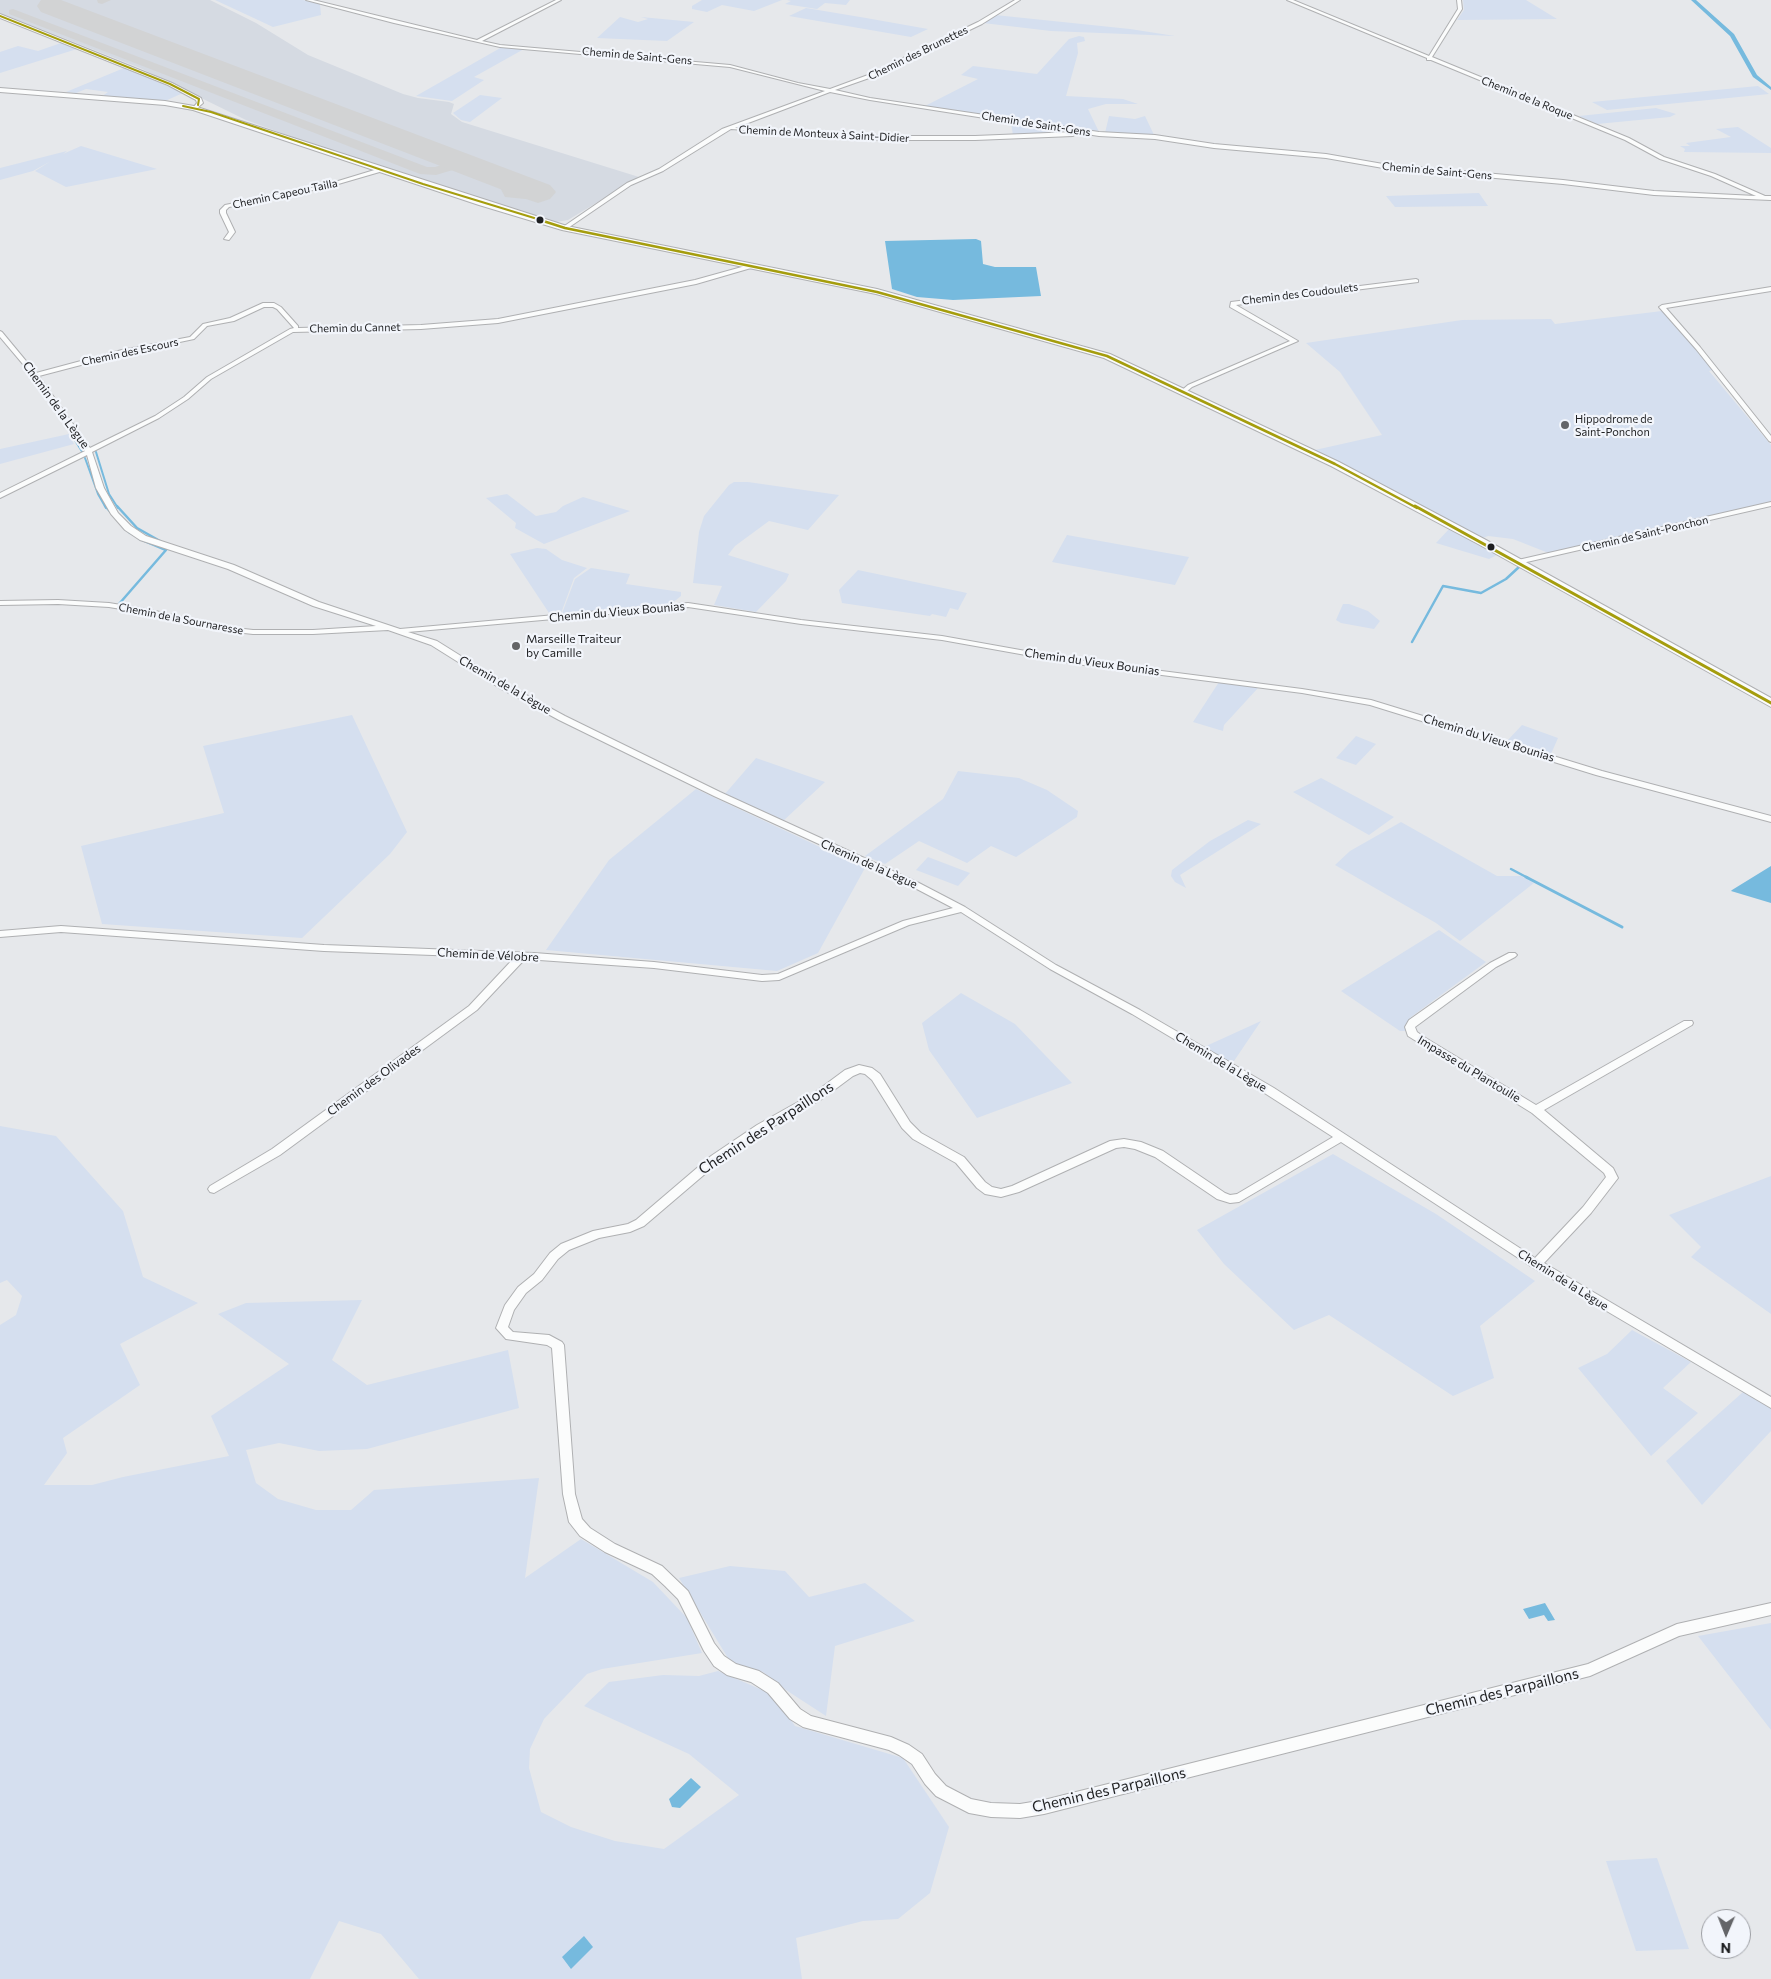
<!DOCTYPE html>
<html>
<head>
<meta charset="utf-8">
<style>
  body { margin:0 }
  #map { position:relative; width:1771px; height:1979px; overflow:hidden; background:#e6e8eb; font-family:Commissioner,sans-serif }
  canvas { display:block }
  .north { position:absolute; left:1701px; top:1909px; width:50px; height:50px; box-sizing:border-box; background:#f2f5fb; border:1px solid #9d9fa4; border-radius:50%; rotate:181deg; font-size:14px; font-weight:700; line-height:20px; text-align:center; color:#1e1f21 }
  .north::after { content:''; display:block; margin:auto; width:18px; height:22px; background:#646568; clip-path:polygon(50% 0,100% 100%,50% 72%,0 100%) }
</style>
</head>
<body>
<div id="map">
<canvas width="1771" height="1979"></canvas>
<div class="north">N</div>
</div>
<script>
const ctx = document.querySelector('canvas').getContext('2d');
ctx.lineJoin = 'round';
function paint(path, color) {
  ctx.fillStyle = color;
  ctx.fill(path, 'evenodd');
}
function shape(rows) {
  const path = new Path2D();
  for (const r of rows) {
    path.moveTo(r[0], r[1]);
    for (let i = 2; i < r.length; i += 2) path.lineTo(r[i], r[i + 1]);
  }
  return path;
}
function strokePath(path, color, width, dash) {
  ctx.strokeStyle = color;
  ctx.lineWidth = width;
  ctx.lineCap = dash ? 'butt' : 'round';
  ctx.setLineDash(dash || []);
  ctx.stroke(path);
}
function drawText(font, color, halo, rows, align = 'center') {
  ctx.font = font + ' Commissioner,sans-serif';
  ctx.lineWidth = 4.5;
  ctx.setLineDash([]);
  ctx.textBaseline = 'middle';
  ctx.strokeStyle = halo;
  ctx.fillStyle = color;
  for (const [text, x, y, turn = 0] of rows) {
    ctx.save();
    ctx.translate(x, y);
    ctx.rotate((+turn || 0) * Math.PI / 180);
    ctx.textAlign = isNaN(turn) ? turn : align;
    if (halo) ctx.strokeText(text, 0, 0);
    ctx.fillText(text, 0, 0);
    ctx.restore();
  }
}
paint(shape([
  [0,0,210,0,256,23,308,55,403,94,418,98,449,102,454,104,451,114,462,122,639,177,568,220,556,222,306,142,246,120,140,68,0,13]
]), '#d5dae2');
paint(shape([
  [215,0,303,0,320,4,321,15,273,27],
  [702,0,782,0,754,11,722,5,707,12,692,9,692,6],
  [787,0,850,0,846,5,825,3,817,9,785,4,791,1],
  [1463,0,1526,0,1557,19,1457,20,1464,10],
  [806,8,866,18,928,29,911,37,789,16],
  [995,15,1130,29,1175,36,1051,31,983,23],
  [620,17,638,22,648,19,641,17,694,22,667,41,597,38],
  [1079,36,1084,37,1085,41,1077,43,1078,53,1066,96,1123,99,1138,104,1106,104,1088,109,1099,132,925,106,978,79,961,75,973,66,1037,74,1069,39],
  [61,43,77,49,0,73,0,52,18,46,38,51],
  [502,47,524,49,474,77,484,80,452,101,416,96],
  [124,68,152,79,183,93,165,101,101,97,108,92,86,89,76,93,66,92],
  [1758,86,1769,94,1607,110,1592,102],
  [480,95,502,98,470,122,461,120,453,113],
  [1656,108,1676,114,1670,117,1597,124,1579,116],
  [1109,116,1135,119,1145,116,1155,137,1105,133],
  [1011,121,1080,132,1013,136],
  [1738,127,1771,148,1771,153,1684,152,1685,149,1680,146,1690,146,1686,143,1731,137,1716,129],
  [81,146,157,169,66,187,35,171,51,161,33,171,0,180,0,168,67,151,63,154],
  [1479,193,1488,206,1395,207,1386,196],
  [1662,311,1684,333,1713,370,1709,371,1771,445,1771,502,1551,554,1513,539,1488,536,1483,538,1315,450,1382,435,1340,372,1306,343,1462,320,1551,319,1555,324],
  [69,434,74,444,0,464,0,449],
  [734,482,748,482,839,495,808,530,769,521,735,546,728,555,789,574,786,581,756,612,714,605,722,586,693,583,699,532,704,516,729,485],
  [507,494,536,516,556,512,563,506,583,497,630,511,544,544,515,528,516,523,486,498],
  [1450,528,1497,555,1489,559,1436,543],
  [1067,535,1189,557,1175,585,1052,562],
  [537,548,546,549,562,560,587,568,574,578,560,616,551,616,510,554],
  [591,568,630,574,626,584,681,592,681,596,671,604,561,616,575,579],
  [858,570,967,593,958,610,950,608,946,617,932,614,930,616,842,603,839,590],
  [1343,604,1349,604,1368,611,1380,621,1374,629,1341,623,1336,620],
  [1219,682,1258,688,1224,725,1223,731,1193,722],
  [352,715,407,832,390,854,302,938,102,924,81,846,224,813,203,746],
  [1522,725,1558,738,1551,754,1507,741],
  [1356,736,1376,744,1356,765,1336,758],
  [756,758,825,782,782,822,724,795],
  [958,771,1019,778,1047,790,1078,811,1077,817,1016,857,991,846,967,863,919,841,885,864,865,856,943,799],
  [1321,778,1394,817,1369,835,1293,792],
  [696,789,865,868,818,953,777,971,546,950,609,860],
  [1248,820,1261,824,1180,875,1186,888,1175,882,1171,876,1172,870,1210,841],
  [1401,822,1497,876,1521,876,1534,883,1460,941,1436,923,1335,865,1350,851],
  [928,857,970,873,958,886,916,870],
  [1439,930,1486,962,1411,1017,1406,1024,1405,1031,1400,1031,1341,991],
  [961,993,1015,1024,1072,1083,977,1118,929,1050,922,1023],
  [1261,1021,1232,1064,1204,1047],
  [0,1126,56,1136,123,1211,143,1277,198,1303,120,1344,140,1385,63,1438,67,1453,44,1485,92,1485,123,1477,229,1456,211,1416,289,1364,218,1314,246,1303,362,1300,332,1360,367,1385,508,1350,519,1408,367,1449,319,1451,279,1443,246,1450,256,1483,278,1499,316,1510,351,1510,374,1490,539,1478,525,1578,581,1539,653,1582,687,1618,702,1653,602,1669,587,1674,544,1719,530,1749,529,1768,541,1812,571,1827,615,1841,664,1849,739,1795,689,1754,584,1706,609,1682,663,1675,699,1676,718,1671,774,1695,795,1726,903,1758,949,1827,930,1893,898,1919,863,1921,796,1938,802,1979,419,1979,381,1934,339,1921,310,1979,0,1979,0,1325,16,1315,22,1296,7,1280,0,1283],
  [1333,1154,1436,1214,1535,1281,1480,1326,1494,1378,1453,1396,1329,1315,1294,1330,1224,1264,1197,1230],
  [1771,1176,1771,1314,1691,1257,1701,1247,1669,1215],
  [1632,1330,1691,1362,1663,1388,1698,1413,1651,1456,1578,1368,1607,1354],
  [1743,1392,1771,1408,1771,1431,1702,1505,1666,1461],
  [730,1566,785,1571,809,1597,865,1583,915,1621,835,1646,826,1716,786,1690,763,1672,731,1663,679,1578],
  [1771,1623,1771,1730,1698,1636],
  [1657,1858,1689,1949,1636,1951,1606,1861]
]), '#d5dfef');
paint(shape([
  [976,239,981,241,983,264,995,267,1036,267,1041,296,953,300,917,297,892,289,885,241],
  [1771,866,1771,903,1731,891,1732,890],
  [1545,1603,1555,1620,1548,1621,1544,1615,1529,1619,1523,1609],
  [691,1778,701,1787,680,1808,672,1807,669,1799],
  [584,1936,593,1947,571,1969,562,1957]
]), '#76bade');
strokePath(shape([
  [71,434,83,453],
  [96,452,109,494,118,508],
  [85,458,98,494,106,508]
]), '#76bade', 2);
strokePath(shape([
  [105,506,130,533],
  [117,506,137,528,160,541],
  [119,604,166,550,140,539],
  [1412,642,1443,586,1481,593,1506,579,1519,567],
  [1511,869,1528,878]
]), '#76bade', 2.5);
strokePath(shape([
  [1526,877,1622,927]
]), '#76bade', 3);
paint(shape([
  [1691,0,1696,0,1734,34,1757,75,1771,87,1771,90,1753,77,1730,36,1691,0]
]), '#76bade');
paint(shape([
  [97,0,111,0,102,4,98,3,97,0],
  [13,9,427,167,435,167,461,159,468,163,466,166,436,175,420,174,9,14,9,10,13,9],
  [502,174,507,175,515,190,523,191,535,187,542,191,540,194,525,199,505,197,495,178,502,174]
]), '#d2d3d4');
paint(shape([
  [41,0,61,0,550,185,556,192,550,199,538,203,526,199,41,12,37,6,41,0]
]), '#d2d3d4');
const minor = shape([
  [306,0,313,0,477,40,556,0,561,0,482,41,500,45,730,65,798,83,830,89,868,75,978,22,1015,0,1020,0,982,24,872,77,835,90,870,98,1099,132,1155,135,1214,144,1326,154,1383,164,1563,180,1654,191,1756,196,1711,176,1660,159,1625,140,1431,60,1427,60,1427,58,1287,0,1293,0,1429,56,1458,9,1457,0,1461,0,1462,9,1432,57,1629,138,1664,157,1715,174,1765,196,1771,196,1771,200,1654,195,1563,184,1383,168,1326,158,1214,148,1155,139,1099,136,870,100,830,92,735,128,884,136,975,136,1073,132,1076,134,1073,136,975,140,884,140,731,129,663,171,631,185,565,230,562,228,563,227,627,183,659,169,722,129,825,91,730,67,500,47,394,23,306,0],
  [381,168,384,170,383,171,328,187,229,207,226,210,226,213,235,232,229,240,224,239,229,232,220,213,220,210,225,205,325,185,381,168],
  [749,265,751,266,751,268,696,284,498,323,421,329,293,332,211,379,188,399,159,418,92,452,104,488,118,513,131,526,146,536,234,565,319,602,400,629,688,603,801,620,942,636,1076,660,1302,689,1371,700,1602,771,1771,816,1771,822,1596,775,1370,705,1302,693,1076,664,942,640,801,624,688,607,408,632,437,641,504,683,565,716,720,792,919,883,965,907,1056,965,1140,1010,1274,1088,1535,1258,1583,1207,1606,1177,1604,1173,1532,1113,1408,1036,1405,1027,1409,1020,1490,963,1509,953,1515,953,1517,955,1515,957,1496,967,1415,1027,1417,1032,1424,1037,1536,1105,1684,1021,1692,1021,1693,1023,1692,1025,1544,1110,1613,1168,1618,1178,1591,1213,1544,1263,1771,1397,1771,1408,1532,1267,1341,1142,1239,1202,1230,1203,1217,1199,1155,1157,1135,1149,1124,1147,1116,1148,1019,1192,1001,1197,985,1194,977,1188,956,1163,913,1139,902,1128,872,1080,865,1074,860,1073,853,1076,822,1099,765,1131,719,1162,644,1226,630,1232,599,1238,569,1250,558,1259,542,1280,526,1293,514,1310,508,1327,513,1332,549,1335,562,1342,564,1345,575,1494,582,1519,590,1528,615,1544,662,1566,688,1591,714,1643,724,1656,736,1664,759,1671,778,1683,800,1709,811,1716,891,1737,909,1745,922,1754,935,1774,946,1786,971,1799,991,1803,1020,1804,1044,1800,1588,1664,1677,1624,1771,1603,1771,1615,1679,1636,1590,1676,1044,1814,1020,1818,991,1817,969,1813,936,1796,925,1784,912,1764,899,1755,889,1750,803,1727,790,1719,768,1693,751,1682,727,1675,714,1666,704,1651,678,1599,665,1586,652,1574,605,1552,580,1536,569,1522,563,1494,552,1348,547,1345,506,1339,496,1328,505,1305,518,1287,534,1274,550,1253,561,1244,593,1231,628,1224,636,1220,711,1156,757,1125,814,1093,845,1070,859,1065,872,1068,880,1074,910,1122,921,1133,964,1157,985,1182,992,1187,1001,1189,1012,1186,1110,1141,1124,1139,1141,1142,1163,1151,1225,1193,1230,1195,1237,1194,1333,1137,1266,1094,1132,1014,1050,969,961,912,909,925,779,980,762,981,654,968,525,959,477,1010,280,1155,214,1193,210,1192,208,1189,210,1186,272,1149,469,1006,514,958,324,951,61,932,0,937,0,931,61,926,324,945,534,953,654,962,762,975,778,974,903,921,953,908,913,887,714,796,559,720,498,687,431,645,388,630,313,634,253,634,226,631,151,614,109,607,58,604,0,605,0,601,58,600,109,603,151,610,226,627,253,630,313,630,376,626,313,606,228,569,140,540,125,530,111,514,96,488,87,455,0,498,0,493,85,451,38,382,0,337,0,331,2,332,36,373,122,350,190,337,203,324,230,318,263,303,274,303,281,307,298,326,298,328,421,325,498,319,695,280,749,265],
  [264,307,273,307,277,309,294,328,290,329,207,377,184,397,155,416,90,448,39,376,123,354,194,339,207,326,234,321,264,307],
  [1416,279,1418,280,1418,282,1236,305,1298,341,1192,387,1186,392,1181,391,1188,385,1290,341,1230,307,1231,302,1416,279],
  [1771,287,1771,291,1666,308,1700,347,1771,436,1771,442,1769,441,1696,349,1659,307,1662,305,1771,287],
  [1771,502,1771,506,1518,564,1514,562,1518,560,1771,502]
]);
const tertiary = shape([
  [0,14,172,83,201,98,203,103,196,109,192,109,197,103,196,100,168,85,0,18,0,14]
]);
const secondary = shape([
  [0,88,165,101,194,106,567,226,877,289,1110,354,1339,462,1486,540,1771,698,1771,707,1478,544,1331,466,1104,358,876,294,562,230,479,205,193,110,165,105,0,92,0,88]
]);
strokePath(minor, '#afb0b2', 2);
strokePath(tertiary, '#afb0b2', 2);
strokePath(secondary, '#afb0b2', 2);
paint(minor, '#fbfcfc');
paint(tertiary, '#fbfcfc');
paint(secondary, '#fbfcfc');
strokePath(shape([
  [0,16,170,84,199,99,198,105],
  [183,106,211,112,423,184,544,221]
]), '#a59d0d', 2);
strokePath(shape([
  [540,220,565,228,877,292,1107,356,1335,464,1417,508]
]), '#a59d0d', 2.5);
strokePath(shape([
  [1415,506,1771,703]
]), '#a59d0d', 3);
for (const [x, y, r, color] of [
  [540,220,4.5,"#1e1f21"],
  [1565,425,5,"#646568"],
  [1491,547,4.5,"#1e1f21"],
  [516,646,5,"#646568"]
]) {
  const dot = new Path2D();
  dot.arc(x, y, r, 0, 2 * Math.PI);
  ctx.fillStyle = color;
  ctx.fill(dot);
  strokePath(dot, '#f2f5fb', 2);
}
drawText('11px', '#1e1f21', '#f2f5fb', [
  ["Chemin des Brunettes",918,53,-26],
  ["Chemin de Saint-Gens",637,56,5],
  ["Chemin de la Roque",1527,98,22],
  ["Chemin de Saint-Gens",1036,124,9],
  ["Chemin de Monteux à Saint-Didier",824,134,3],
  ["Chemin de Saint-Gens",1437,171,5],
  ["Chemin Capeou Tailla",285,194,-12],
  ["Chemin des Coudoulets",1300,294,-7],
  ["Chemin du Cannet",355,328,-1],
  ["Chemin des Escours",130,352,-12],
  ["Chemin de Saint-Ponchon",1645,534,-13],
  ["Chemin de la Sournaresse",181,619,11]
]);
drawText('11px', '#1e1f21', '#f2f5fb', [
  ["Hippodrome de",1575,419],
  ["Saint-Ponchon",1575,432]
], 'left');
drawText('12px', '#1e1f21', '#f2f5fb', [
  ["Chemin de la Lègue",56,405,54],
  ["Chemin du Vieux Bounias",617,612,-5],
  ["Chemin du Vieux Bounias",1092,662,8],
  ["Chemin de la Lègue",505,685,30],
  ["Chemin du Vieux Bounias",1489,738,17],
  ["Chemin de la Lègue",869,864,24],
  ["Chemin de Vélobre",488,955,3],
  ["Chemin de la Lègue",1221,1062,31],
  ["Impasse du Plantoulie",1469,1069,31],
  ["Chemin des Olivades",374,1080,-36],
  ["Chemin de la Lègue",1563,1280,32]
]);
drawText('12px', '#1e1f21', '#f2f5fb', [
  ["Marseille Traiteur",526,639],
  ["by Camille",526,653]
], 'left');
drawText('15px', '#1e1f21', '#f2f5fb', [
  ["Chemin des Parpaillons",766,1128,-33],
  ["Chemin des Parpaillons",1502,1692,-14],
  ["Chemin des Parpaillons",1109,1790,-13]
]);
</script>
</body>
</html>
